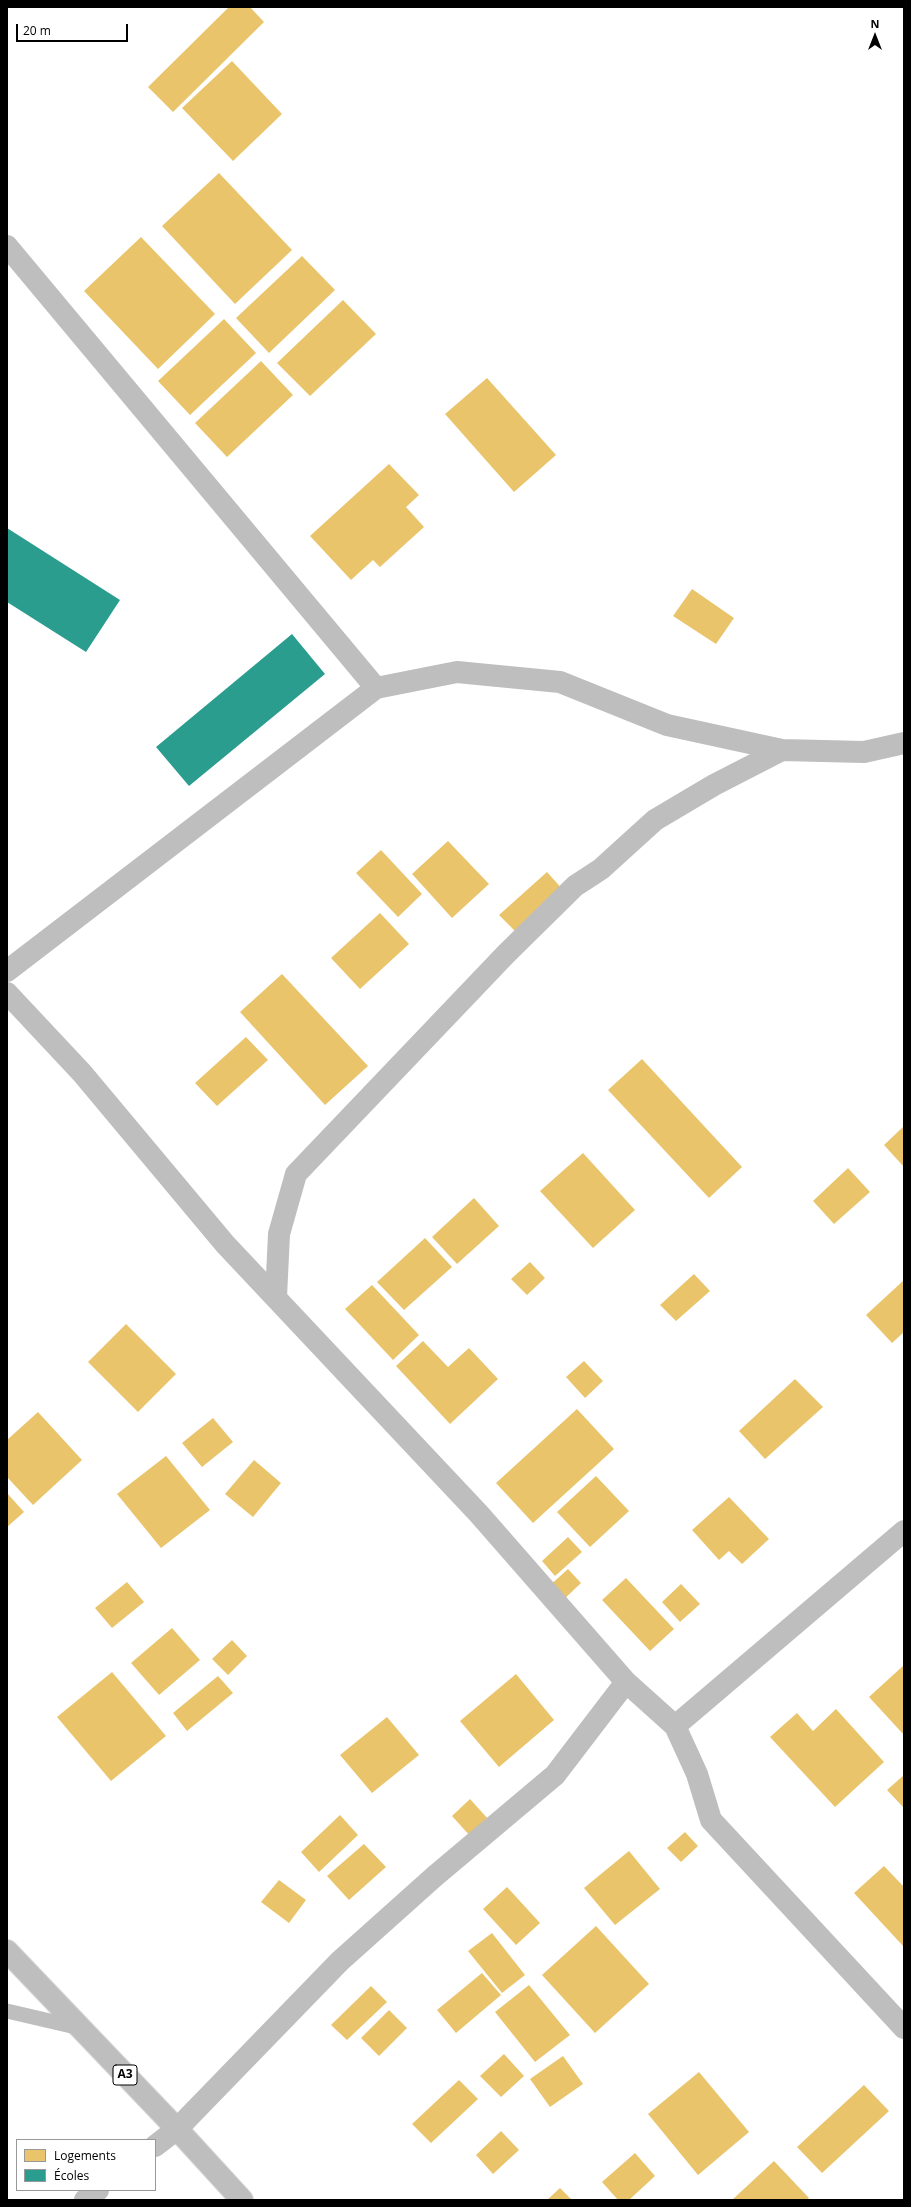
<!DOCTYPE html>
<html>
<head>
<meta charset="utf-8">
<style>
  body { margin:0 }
  #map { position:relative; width:911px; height:2207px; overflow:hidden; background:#fff; font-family:"Open Sans",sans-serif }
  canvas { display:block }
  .frame { position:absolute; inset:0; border:8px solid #000; pointer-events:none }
  .legend { position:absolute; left:16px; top:2139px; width:140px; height:52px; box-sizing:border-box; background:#fff; border:1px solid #999; margin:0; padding:5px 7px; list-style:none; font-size:12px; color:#000 }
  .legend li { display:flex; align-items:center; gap:8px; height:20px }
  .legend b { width:20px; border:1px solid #999 }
  .north { position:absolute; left:855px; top:16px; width:40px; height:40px; -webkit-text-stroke:3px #fff; paint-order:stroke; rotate:0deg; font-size:11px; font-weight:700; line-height:16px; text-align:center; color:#000 }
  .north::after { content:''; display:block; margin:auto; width:14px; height:18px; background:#000; clip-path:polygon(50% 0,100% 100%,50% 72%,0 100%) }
  .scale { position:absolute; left:16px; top:24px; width:112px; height:18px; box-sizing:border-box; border:2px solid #000; border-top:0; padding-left:5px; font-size:12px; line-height:14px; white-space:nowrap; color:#000; -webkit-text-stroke:3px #fff; paint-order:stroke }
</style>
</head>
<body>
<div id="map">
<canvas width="911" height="2207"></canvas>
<div class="frame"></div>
<ul class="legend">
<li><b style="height:11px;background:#e9c46a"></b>Logements</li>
<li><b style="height:11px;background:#2a9d8f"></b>Écoles</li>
</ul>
<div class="north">N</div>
<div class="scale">20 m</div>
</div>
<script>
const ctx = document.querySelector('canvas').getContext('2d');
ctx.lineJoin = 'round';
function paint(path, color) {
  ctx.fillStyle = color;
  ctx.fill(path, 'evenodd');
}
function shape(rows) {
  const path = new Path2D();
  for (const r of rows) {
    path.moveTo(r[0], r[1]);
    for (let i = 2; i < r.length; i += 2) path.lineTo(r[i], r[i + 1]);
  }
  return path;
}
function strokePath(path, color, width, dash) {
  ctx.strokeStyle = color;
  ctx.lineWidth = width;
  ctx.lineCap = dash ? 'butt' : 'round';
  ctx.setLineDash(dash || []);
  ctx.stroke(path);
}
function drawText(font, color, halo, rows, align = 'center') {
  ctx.font = font + ' "Open Sans",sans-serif';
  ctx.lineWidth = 4;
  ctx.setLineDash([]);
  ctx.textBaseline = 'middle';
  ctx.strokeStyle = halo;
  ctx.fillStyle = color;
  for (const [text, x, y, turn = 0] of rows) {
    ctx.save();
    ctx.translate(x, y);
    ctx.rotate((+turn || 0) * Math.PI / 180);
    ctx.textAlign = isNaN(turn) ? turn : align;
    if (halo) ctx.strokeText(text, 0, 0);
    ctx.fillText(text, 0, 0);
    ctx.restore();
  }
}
paint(shape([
  [229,7,250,7,264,22,173,112,148,87],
  [232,61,282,114,233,161,182,108],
  [219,173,292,250,235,304,162,226],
  [141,237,215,314,158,369,84,291],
  [302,256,335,290,269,353,236,318],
  [343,300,376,334,310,396,277,363],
  [224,319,256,353,190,415,158,381],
  [261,361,293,395,227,457,195,423],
  [487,378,556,455,514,492,445,414],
  [389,464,419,495,406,507,424,527,380,567,373,560,351,580,310,536],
  [692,589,734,618,716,644,673,616],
  [448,841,489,884,452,918,412,874],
  [381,850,422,894,398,917,356,873],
  [547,872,565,892,519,935,499,915],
  [380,913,409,944,360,989,331,958],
  [282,974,368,1066,325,1105,240,1012],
  [246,1037,268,1060,217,1106,195,1083],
  [642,1059,742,1167,709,1198,608,1090],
  [904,1126,904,1167,884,1145],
  [583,1153,635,1210,593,1248,540,1191],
  [848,1168,870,1192,834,1224,813,1201],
  [474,1198,499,1226,457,1264,432,1237],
  [425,1238,452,1267,404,1310,377,1282],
  [530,1262,545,1278,527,1295,511,1279],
  [694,1274,710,1291,676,1321,660,1305],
  [904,1280,904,1332,892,1343,866,1315],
  [372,1285,419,1335,393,1360,345,1309],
  [126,1324,176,1374,138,1412,88,1362],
  [423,1341,448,1367,469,1348,498,1379,450,1424,396,1366],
  [584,1361,603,1381,585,1398,566,1377],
  [795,1379,823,1407,765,1459,739,1431],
  [577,1409,614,1449,533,1523,496,1483],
  [38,1412,82,1460,33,1505,7,1477,7,1440],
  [213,1418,233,1442,202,1467,182,1443],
  [166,1456,210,1510,161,1548,117,1494],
  [254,1460,281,1483,253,1517,225,1494],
  [596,1476,629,1511,590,1547,557,1512],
  [7,1493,24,1512,7,1527],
  [729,1497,769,1539,742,1564,729,1551,719,1560,692,1530],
  [568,1537,582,1552,555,1576,542,1561],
  [568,1569,581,1583,560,1603,547,1588],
  [626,1578,674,1629,650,1651,602,1600],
  [127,1582,144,1602,112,1628,95,1608],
  [681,1584,700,1604,680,1622,662,1602],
  [172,1628,200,1660,159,1695,131,1663],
  [232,1640,247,1656,228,1675,212,1659],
  [904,1665,904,1735,869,1697],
  [112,1672,166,1736,111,1781,57,1717],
  [516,1674,554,1720,499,1767,460,1721],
  [218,1676,233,1693,187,1731,173,1713],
  [836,1709,884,1762,835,1807,770,1737,797,1713,813,1731],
  [387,1717,419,1755,372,1793,340,1755],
  [904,1775,904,1808,887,1790],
  [470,1799,489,1820,471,1837,452,1816],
  [340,1815,358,1835,319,1872,301,1852],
  [685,1832,698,1846,681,1862,667,1848],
  [364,1844,386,1867,349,1900,327,1876],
  [629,1851,660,1889,615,1925,584,1888],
  [884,1866,904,1887,904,1947,854,1893],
  [279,1880,306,1900,289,1923,261,1902],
  [507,1887,540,1923,516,1945,483,1909],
  [596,1926,649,1984,595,2033,542,1975],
  [492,1933,525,1975,502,1993,468,1951],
  [482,1973,501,1995,456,2033,437,2010],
  [529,1985,570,2035,535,2062,495,2012],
  [371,1986,387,2002,347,2040,331,2025],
  [389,2010,407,2028,379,2056,361,2038],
  [504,2054,524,2076,501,2097,480,2076],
  [563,2056,583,2084,550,2107,530,2079],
  [699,2072,749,2132,698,2175,648,2114],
  [459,2080,478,2099,431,2143,412,2124],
  [864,2085,889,2111,822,2173,797,2147],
  [501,2131,519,2150,493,2174,476,2155],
  [635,2153,655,2176,629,2200,618,2200,602,2182],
  [774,2161,809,2198,807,2200,732,2200],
  [560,2188,572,2200,547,2200]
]), '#e9c46a');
paint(shape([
  [7,528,120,600,86,652,7,602],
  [292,634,325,674,189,786,156,747]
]), '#2a9d8f');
const highway = shape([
  [7,1951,177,2129,242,2200]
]);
strokePath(highway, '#dbdbdb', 24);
strokePath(shape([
  [7,2011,80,2028]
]), '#bebebe', 15);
strokePath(shape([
  [7,246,376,688],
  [7,971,376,688,457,672,560,682,667,725,782,750,864,752,904,743],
  [7,993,82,1073,225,1244,479,1514,626,1682,675,1726,697,1774,711,1820,904,2028],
  [276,1297,279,1234,296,1174,506,954,575,886,601,869,655,820,714,785,782,750],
  [675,1726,904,1531],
  [155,2146,177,2129,340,1961,435,1876,555,1775,626,1682],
  [85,2200,98,2190]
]), '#bebebe', 22);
strokePath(highway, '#bebebe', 22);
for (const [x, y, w] of [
  [125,2075,24]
]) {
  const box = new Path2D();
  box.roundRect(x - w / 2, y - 10, w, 20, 3);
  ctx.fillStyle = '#fff';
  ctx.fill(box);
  strokePath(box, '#000', 1);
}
drawText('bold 12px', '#000', null, [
  ["A3",125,2075]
]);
</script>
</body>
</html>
